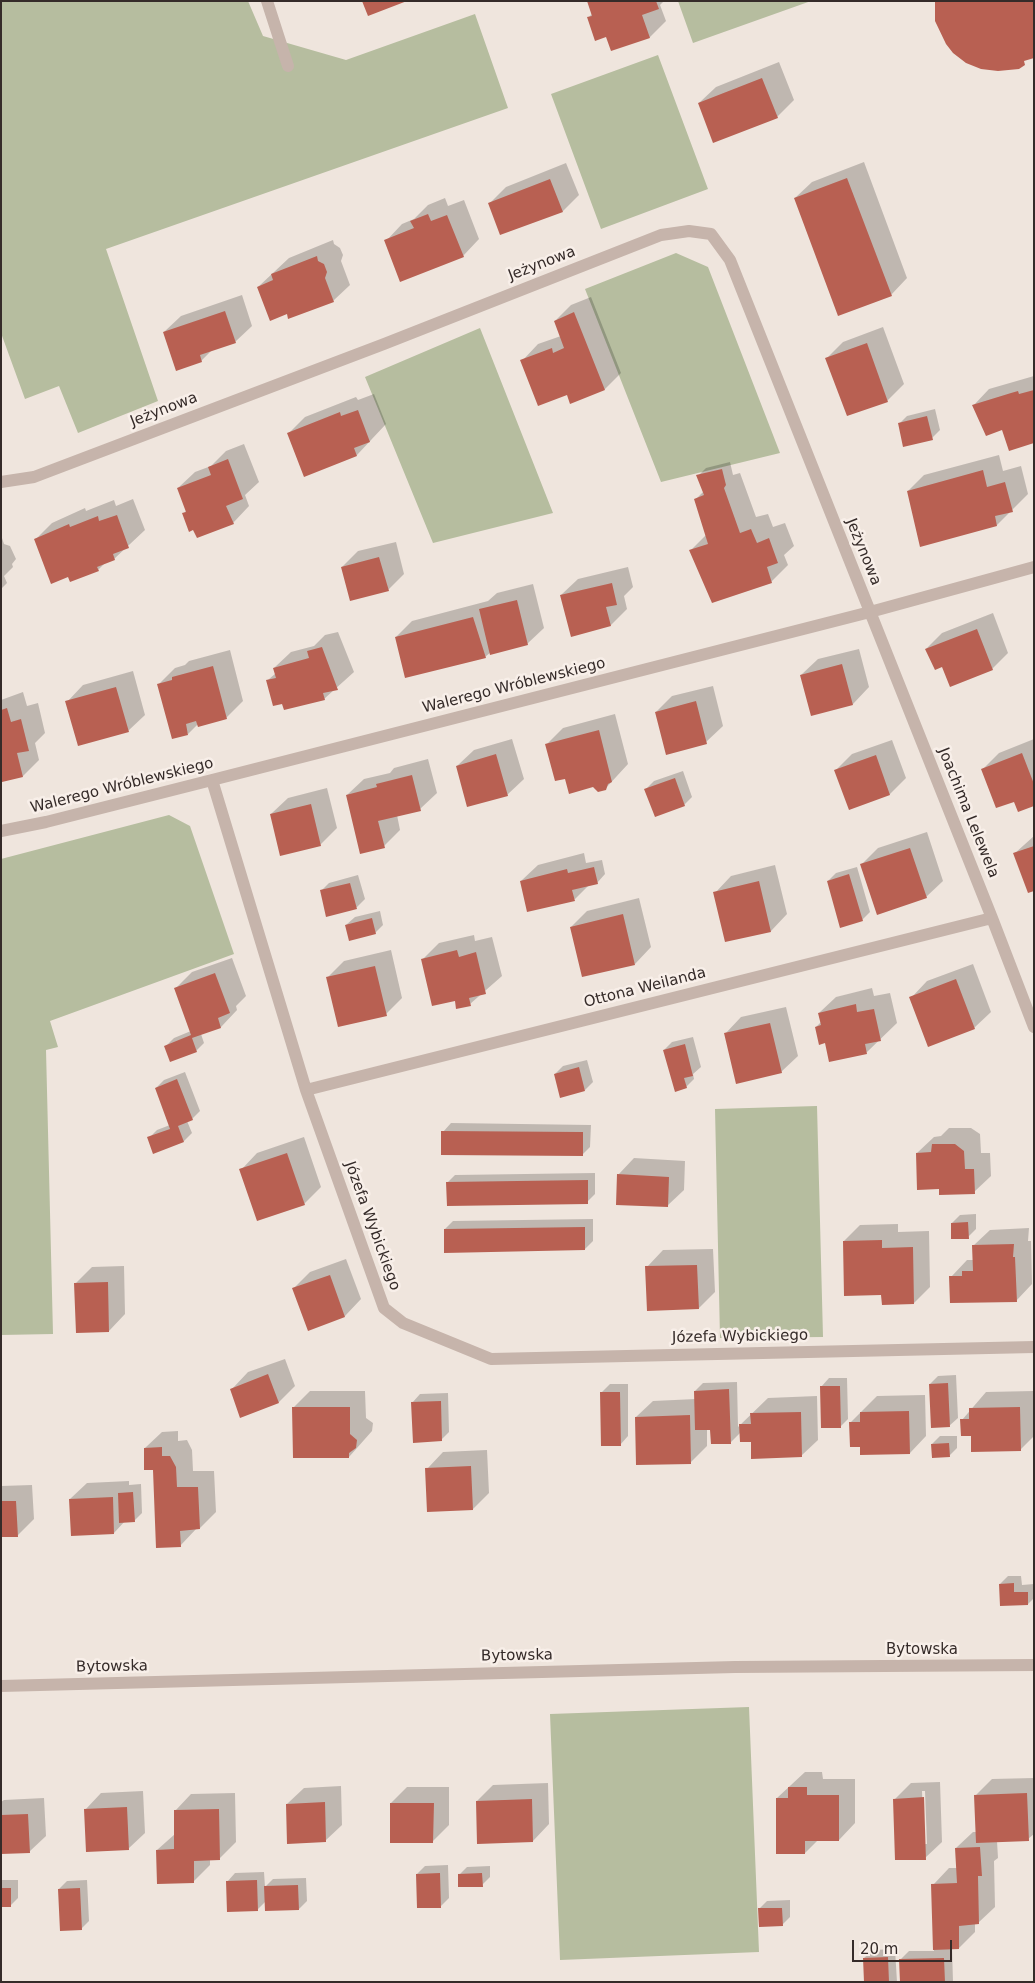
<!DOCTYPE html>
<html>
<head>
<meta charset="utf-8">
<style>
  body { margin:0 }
  #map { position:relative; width:1035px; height:1983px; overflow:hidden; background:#efe5dd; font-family:"DejaVu Sans",sans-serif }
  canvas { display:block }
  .frame { position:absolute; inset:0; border:2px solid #352b29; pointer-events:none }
  .scale { position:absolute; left:852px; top:1940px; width:100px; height:22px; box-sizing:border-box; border:2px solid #352b29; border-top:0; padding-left:6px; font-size:15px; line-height:18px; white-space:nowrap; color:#352b29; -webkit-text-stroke:4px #f8efe9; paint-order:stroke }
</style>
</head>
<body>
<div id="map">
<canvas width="1035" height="1983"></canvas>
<div class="frame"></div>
<div class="scale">20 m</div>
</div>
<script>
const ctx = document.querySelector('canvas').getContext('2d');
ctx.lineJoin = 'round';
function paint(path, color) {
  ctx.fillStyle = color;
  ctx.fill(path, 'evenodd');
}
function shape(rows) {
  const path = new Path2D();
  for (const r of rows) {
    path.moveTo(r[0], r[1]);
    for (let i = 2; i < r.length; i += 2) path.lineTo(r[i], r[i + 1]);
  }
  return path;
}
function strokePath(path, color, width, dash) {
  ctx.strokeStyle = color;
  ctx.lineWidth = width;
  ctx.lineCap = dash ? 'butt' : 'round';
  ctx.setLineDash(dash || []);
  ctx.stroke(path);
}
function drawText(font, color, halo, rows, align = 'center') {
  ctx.font = font + ' "DejaVu Sans",sans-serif';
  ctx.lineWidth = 5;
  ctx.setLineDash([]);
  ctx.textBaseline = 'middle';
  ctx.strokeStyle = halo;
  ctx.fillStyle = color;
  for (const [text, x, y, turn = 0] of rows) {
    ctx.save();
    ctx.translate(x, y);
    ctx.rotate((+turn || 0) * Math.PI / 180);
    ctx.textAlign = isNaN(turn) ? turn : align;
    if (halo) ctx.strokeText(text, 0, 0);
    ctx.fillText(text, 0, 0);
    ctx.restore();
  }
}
paint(shape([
  [1,1,248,1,263,36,346,60,475,14,508,108,106,249,158,401,78,433,59,386,25,399,1,333],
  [678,1,811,1,693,43],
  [658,55,708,189,601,229,551,94],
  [676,253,708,267,780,453,661,482,585,289],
  [480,328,553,513,433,543,365,377],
  [169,815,190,826,234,954,50,1021,58,1047,46,1050,53,1334,1,1335,1,859],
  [817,1106,823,1337,720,1338,715,1109],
  [749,1707,759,1952,560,1960,550,1714]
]), '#b6bd9f');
paint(shape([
  [588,1,664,1,660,5,666,21,650,37,607,35,588,18,592,14],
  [779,62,794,100,777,117,699,103,716,87],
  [864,162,907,278,891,295,795,198,812,182],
  [566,163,579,195,563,211,490,203,506,187],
  [445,198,448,206,464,200,479,239,463,256,386,241,402,224,414,219,428,205],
  [333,240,334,244,340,248,343,255,341,261,350,285,333,301,288,313,258,287,289,258],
  [242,295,252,326,235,342,212,350,201,361,164,332,181,316],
  [591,297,621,373,605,389,571,403,568,394,522,361,538,344,561,336,555,321,571,305],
  [883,327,904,384,887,401,827,358,843,342],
  [1034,376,1034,441,1002,429,973,406,989,389],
  [374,394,386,424,357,455,289,433,305,417,356,397,358,400],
  [935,409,940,430,932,438,899,424,907,416],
  [244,444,259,482,245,495,249,506,233,523,183,514,187,510,178,488,195,472,211,466,226,451],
  [999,455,1003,471,1021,466,1028,494,997,525,908,491,924,475],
  [730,462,733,475,740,473,756,517,768,514,773,527,785,523,794,546,784,555,788,565,771,582,691,550,706,535,695,500,704,491,698,476,706,468],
  [133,499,145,530,114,559,106,562,98,570,69,576,35,540,52,523,85,508,86,511,114,500,116,506],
  [1,535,4,544,10,546,16,559,12,564,13,567,4,576,7,583,1,589],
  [396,542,404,574,388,590,342,567,358,551],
  [628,567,633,587,624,596,627,609,611,625,572,635,561,595,578,579],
  [533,584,544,628,527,644,491,652,485,657,396,637,412,621,488,601,497,593],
  [993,613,1008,653,992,669,943,665,926,649,942,633],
  [338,632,354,672,324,699,268,680,276,673,274,668,291,652,314,646,325,635],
  [859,649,869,687,853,704,812,714,801,675,818,659],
  [230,650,243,701,226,718,198,724,188,734,159,684,175,668,185,665,189,661],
  [133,671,145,715,128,731,67,702,83,685],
  [713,686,723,726,706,742,656,712,672,696],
  [23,692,27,706,38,703,45,733,35,743,39,760,23,776,3,781,1,700],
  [615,714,628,764,605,789,566,778,547,744,563,728],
  [512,739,524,779,507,795,457,766,474,750],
  [1034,739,1034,805,1015,800,983,769,999,753],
  [892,740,906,778,890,794,850,808,836,770,852,754],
  [428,759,437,793,420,809,397,815,400,830,384,846,347,795,364,779,390,773,394,768],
  [683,771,692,797,684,805,646,789,654,781],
  [327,788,337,828,320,845,271,814,288,798],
  [927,832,943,881,926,897,861,865,878,848],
  [1034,836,1034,889,1014,854],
  [584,853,586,863,602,860,605,874,597,883,590,884,575,899,521,881,538,865],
  [775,865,787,914,771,931,726,941,715,893,731,876],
  [857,867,870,912,862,920,828,881,836,873],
  [358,875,365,899,357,907,327,915,321,891,329,883],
  [639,898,651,947,635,964,571,927,587,911],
  [380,911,383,925,375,933,346,925,355,917],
  [474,935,475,941,492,937,502,976,470,1004,456,1000,422,960,439,943],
  [391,950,402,998,386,1014,327,978,344,961],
  [232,958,246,996,236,1006,237,1010,221,1027,201,1034,204,1043,196,1051,166,1046,174,1038,191,1031,175,989,192,972],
  [973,964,991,1012,974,1028,911,998,927,981],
  [872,988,874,996,890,993,897,1023,867,1052,826,1042,816,1027,821,1022,819,1013,836,997],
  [786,1007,798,1056,781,1072,725,1034,741,1017],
  [693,1037,701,1067,693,1074,694,1079,686,1087,664,1050,672,1042],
  [587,1060,593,1082,585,1090,555,1074,563,1066],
  [185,1072,200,1111,192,1119,187,1121,192,1133,184,1141,149,1138,157,1130,170,1125,156,1088,164,1080],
  [451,1123,591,1125,590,1147,582,1155,443,1132],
  [949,1128,971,1128,980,1134,981,1153,990,1153,991,1176,974,1192,940,1187,917,1153,934,1137,941,1136],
  [304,1137,321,1187,304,1204,241,1170,257,1153],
  [634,1158,685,1161,684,1190,667,1206,618,1175],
  [595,1173,595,1194,587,1202,447,1183,455,1175],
  [976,1214,976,1229,968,1237,952,1223,960,1215],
  [593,1219,593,1241,585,1249,445,1229,453,1221],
  [898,1224,898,1232,929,1231,930,1287,914,1303,844,1241,860,1225],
  [1029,1228,1028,1241,1031,1241,1032,1284,1016,1301,951,1277,967,1260,974,1260,973,1246,990,1230],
  [713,1249,715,1292,699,1308,647,1267,663,1250],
  [346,1259,361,1299,345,1316,308,1329,294,1288,310,1272],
  [124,1266,125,1314,109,1331,76,1283,92,1267],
  [285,1359,295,1386,279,1402,241,1416,232,1389,248,1372],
  [956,1375,958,1418,949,1426,930,1384,938,1376],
  [829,1378,847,1378,848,1419,840,1427,821,1387],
  [737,1382,738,1427,768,1398,817,1396,818,1440,801,1456,752,1441,741,1432,731,1442,711,1429,707,1429,707,1446,691,1462,636,1417,653,1401,696,1399,695,1391,703,1383],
  [610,1384,628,1384,628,1436,620,1445,602,1392],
  [310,1391,365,1391,366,1418,373,1423,372,1431,349,1457,293,1408],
  [1034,1391,1034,1436,1020,1450,972,1434,962,1420,986,1392],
  [448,1393,449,1432,441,1440,412,1403,420,1394],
  [925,1395,926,1436,910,1453,861,1445,851,1422,877,1396],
  [178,1431,178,1441,187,1440,192,1450,193,1471,214,1471,216,1512,200,1528,197,1528,180,1546,145,1448,162,1432],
  [940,1436,957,1436,957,1448,949,1456,932,1444],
  [487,1450,489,1493,473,1509,427,1469,443,1452],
  [129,1481,129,1485,141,1484,142,1513,134,1521,125,1521,114,1533,70,1499,87,1483],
  [32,1485,34,1519,18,1535,1,1536,1,1486],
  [1008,1576,1021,1576,1022,1585,1034,1584,1034,1598,1028,1604,1000,1584],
  [805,1772,822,1772,823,1779,855,1779,855,1823,839,1840,818,1840,805,1853,777,1798],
  [1034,1778,1034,1834,1028,1839,997,1841,998,1858,994,1861,995,1907,978,1923,975,1923,975,1932,959,1948,952,1948,953,1982,901,1982,901,1959,909,1951,934,1951,933,1885,949,1868,957,1868,956,1848,973,1832,977,1832,975,1796,992,1779],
  [940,1782,942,1842,925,1858,895,1799,911,1783],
  [922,1791,925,1791,927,1844,924,1844],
  [548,1783,549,1824,533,1841,477,1801,493,1785],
  [341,1786,342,1825,325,1841,287,1804,304,1788],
  [407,1787,449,1787,449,1825,433,1841,391,1803],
  [143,1791,145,1833,128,1849,85,1810,101,1793],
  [235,1793,236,1842,219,1859,210,1859,210,1865,193,1882,157,1850,175,1834,175,1811,191,1794],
  [44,1798,46,1836,29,1852,1,1853,1,1802,4,1800],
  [448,1865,449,1898,441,1906,417,1874,425,1866],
  [490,1866,490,1877,482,1885,459,1875,467,1867],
  [264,1872,265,1887,273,1879,306,1878,307,1901,299,1909,266,1901,257,1910,227,1882,235,1873],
  [1,1880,18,1880,18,1898,10,1906,1,1906],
  [87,1880,89,1921,81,1929,59,1889,67,1881],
  [790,1900,790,1917,782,1925,759,1909,767,1901],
  [895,1949,897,1982,865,1982,864,1958,873,1950]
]), '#0003');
paint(shape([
  [362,1,407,1,368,16],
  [587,1,656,1,659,9,642,15,650,38,611,51,606,37,595,41,587,17,592,16],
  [935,1,1034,1,1034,58,1024,61,1025,65,1019,69,998,71,981,69,966,63,953,53,946,44,935,21],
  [762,78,778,118,713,143,698,103],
  [847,178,892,296,838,316,794,198],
  [550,179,563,212,500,235,488,203],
  [428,214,431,221,447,215,464,257,400,282,384,240,414,228,410,221],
  [317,256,318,261,324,264,327,272,325,278,334,302,288,319,287,314,270,321,257,287,273,280,271,274],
  [225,311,236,343,200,355,202,362,176,371,163,332],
  [574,312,605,390,570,404,567,395,538,406,520,360,552,348,553,353,564,348,554,321],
  [867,343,888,402,847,416,825,358],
  [1034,390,1034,443,1009,451,1002,430,986,436,972,405,1011,393,1018,391,1019,394],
  [358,410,370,442,354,448,357,456,304,477,287,433,340,412,341,416],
  [927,416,933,440,903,447,898,423],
  [228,459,243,499,226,506,234,524,197,538,193,530,189,532,182,513,186,512,177,488,211,475,208,467],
  [722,469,726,485,724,488,740,533,751,529,757,543,769,538,778,563,767,567,772,583,712,603,689,550,708,544,694,499,704,495,696,475],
  [983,470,987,487,1005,482,1013,512,995,516,997,526,920,547,907,491],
  [117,515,129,548,113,554,115,560,97,567,99,571,70,582,68,577,51,584,34,539,69,524,70,527,98,516,99,521],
  [379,557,389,591,350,601,341,567],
  [612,583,617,605,606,607,611,626,571,637,560,595],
  [517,600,528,645,490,655,479,609],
  [473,617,486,658,405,678,395,637],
  [977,629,993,670,950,687,942,667,935,670,925,649],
  [322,647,338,690,323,693,325,700,284,710,282,704,273,706,266,680,276,678,273,668,309,658,307,651],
  [842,664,853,705,811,716,800,675],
  [213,666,227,719,198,727,196,721,186,724,188,735,172,739,157,684,172,680,172,677],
  [116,687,129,732,78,746,65,701],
  [696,701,707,744,666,755,655,712],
  [7,708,11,722,21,719,29,751,17,753,23,777,2,782,1,710],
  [599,730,612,782,608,784,606,790,598,792,593,787,569,794,565,779,555,781,545,744],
  [1022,753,1034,784,1034,806,1018,812,1014,802,996,808,981,769],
  [496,754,508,796,467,807,456,766],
  [876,755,890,795,849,810,834,770],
  [412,775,421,811,378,821,385,848,360,854,346,795,377,787,376,784],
  [675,778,685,806,655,817,644,789],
  [311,804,321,846,280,856,270,814],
  [1034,846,1034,891,1028,893,1013,853],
  [910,848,927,898,877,915,860,864],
  [594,867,598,884,572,890,575,901,527,912,520,881,567,869,568,873],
  [849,874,863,921,840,928,827,881],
  [759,881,771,932,725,942,713,892],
  [350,883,357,909,326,917,320,890],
  [623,914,635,965,582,977,570,927],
  [372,918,376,934,349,941,345,925],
  [457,950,459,957,476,952,486,994,469,998,471,1006,456,1009,455,1001,432,1006,421,959],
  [375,966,387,1016,338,1027,326,977],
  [215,973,230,1013,218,1018,221,1028,192,1038,197,1052,170,1062,164,1046,191,1035,174,988],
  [956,979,975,1029,928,1047,909,997],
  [856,1004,857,1012,874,1009,881,1041,865,1044,867,1054,829,1062,825,1043,819,1045,815,1027,821,1025,818,1013],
  [770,1023,782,1073,736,1084,724,1033],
  [685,1044,693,1076,684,1078,687,1088,675,1092,663,1050],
  [579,1067,585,1091,560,1098,554,1074],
  [177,1079,193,1120,178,1126,184,1142,153,1154,147,1137,170,1129,155,1088],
  [441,1131,583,1132,583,1156,441,1155],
  [932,1144,955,1144,964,1151,965,1169,974,1169,975,1194,939,1195,939,1189,917,1190,916,1153,931,1152],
  [287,1153,305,1205,257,1221,239,1169],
  [617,1174,669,1177,668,1207,616,1205],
  [588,1180,588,1204,447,1206,446,1182],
  [968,1222,969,1239,951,1239,951,1223],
  [585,1227,585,1250,444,1253,444,1229],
  [882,1240,882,1248,913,1247,914,1304,882,1305,881,1295,844,1296,843,1241],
  [1014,1244,1013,1257,1015,1257,1017,1302,950,1303,949,1276,962,1276,962,1271,973,1271,972,1245],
  [697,1265,699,1309,647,1311,645,1266],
  [330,1275,345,1317,308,1331,292,1288],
  [108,1282,109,1332,76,1333,74,1283],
  [268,1374,279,1403,240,1418,230,1389],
  [948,1383,950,1427,931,1428,929,1384],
  [820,1386,840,1386,841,1428,821,1428],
  [729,1389,731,1444,711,1444,710,1430,695,1430,694,1391],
  [600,1392,620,1392,621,1446,601,1446],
  [441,1401,442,1441,413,1443,411,1402],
  [292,1407,350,1407,350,1434,357,1440,356,1448,349,1453,349,1458,293,1458],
  [1020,1407,1021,1451,971,1452,971,1436,961,1436,960,1419,969,1419,969,1408],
  [909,1411,910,1454,860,1455,860,1447,850,1447,849,1422,860,1422,860,1412],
  [801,1412,802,1457,751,1459,751,1442,740,1442,739,1424,751,1424,750,1413],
  [690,1415,691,1464,636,1465,635,1417],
  [949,1443,950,1457,932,1458,931,1444],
  [162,1447,162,1456,170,1456,176,1467,177,1487,198,1487,200,1529,180,1531,181,1547,156,1548,153,1470,144,1470,144,1448],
  [471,1466,473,1510,427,1512,425,1468],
  [133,1492,135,1522,119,1523,118,1493],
  [113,1497,114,1534,71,1536,69,1499],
  [1,1501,16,1501,18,1537,1,1537],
  [1014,1583,1014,1592,1028,1592,1028,1605,1000,1606,999,1584],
  [788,1787,807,1787,807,1795,839,1795,839,1841,805,1841,805,1854,776,1854,776,1798,788,1798],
  [1027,1793,1029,1841,976,1843,974,1795],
  [924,1797,926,1860,895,1860,893,1799],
  [532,1799,533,1842,477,1844,476,1801],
  [325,1802,326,1842,287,1844,286,1804],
  [390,1803,434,1803,433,1843,390,1843],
  [127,1807,129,1850,86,1852,84,1809],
  [219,1809,220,1860,194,1861,194,1883,157,1884,156,1850,174,1849,174,1810],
  [28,1814,30,1853,1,1854,1,1815],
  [980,1847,982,1876,978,1876,979,1924,959,1926,959,1949,933,1950,931,1884,957,1883,955,1848],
  [440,1873,441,1908,417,1908,416,1874],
  [482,1873,483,1887,458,1887,458,1874],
  [257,1880,258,1911,227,1912,226,1881],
  [298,1885,299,1910,265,1911,264,1886],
  [1,1888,11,1888,11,1907,1,1907],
  [80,1888,82,1930,60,1931,58,1889],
  [758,1908,782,1908,783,1926,759,1927],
  [888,1957,889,1982,864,1982,863,1958],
  [944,1958,945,1982,900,1982,899,1959]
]), '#b86052');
strokePath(shape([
  [267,1,288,66]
]), '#c6b4ab', 12);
strokePath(shape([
  [1,482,34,477,384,344,661,235,689,231,711,234,730,260,992,918,1034,1027],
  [212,780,306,1090,384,1308,403,1323,491,1359,1034,1347],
  [1,831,46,822,212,780,870,612,1034,567],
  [306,1090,992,918]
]), '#c6b4ab', 12);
strokePath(shape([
  [1,1686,735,1667,1034,1665]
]), '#c6b4ab', 12);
drawText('15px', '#352b29', '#f8efe9', [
  ["Jeżynowa",542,264,-21],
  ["Jeżynowa",164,410,-21],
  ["Jeżynowa",863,552,68],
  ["Walerego Wróblewskiego",514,686,-14],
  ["Walerego Wróblewskiego",122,786,-14],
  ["Joachima Lelewela",968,813,68],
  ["Ottona Weilanda",645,988,-14],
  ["Józefa Wybickiego",372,1226,70],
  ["Józefa Wybickiego",740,1337,-1],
  ["Bytowska",922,1650],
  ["Bytowska",517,1656,-1],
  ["Bytowska",112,1667,-1]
]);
</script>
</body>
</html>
